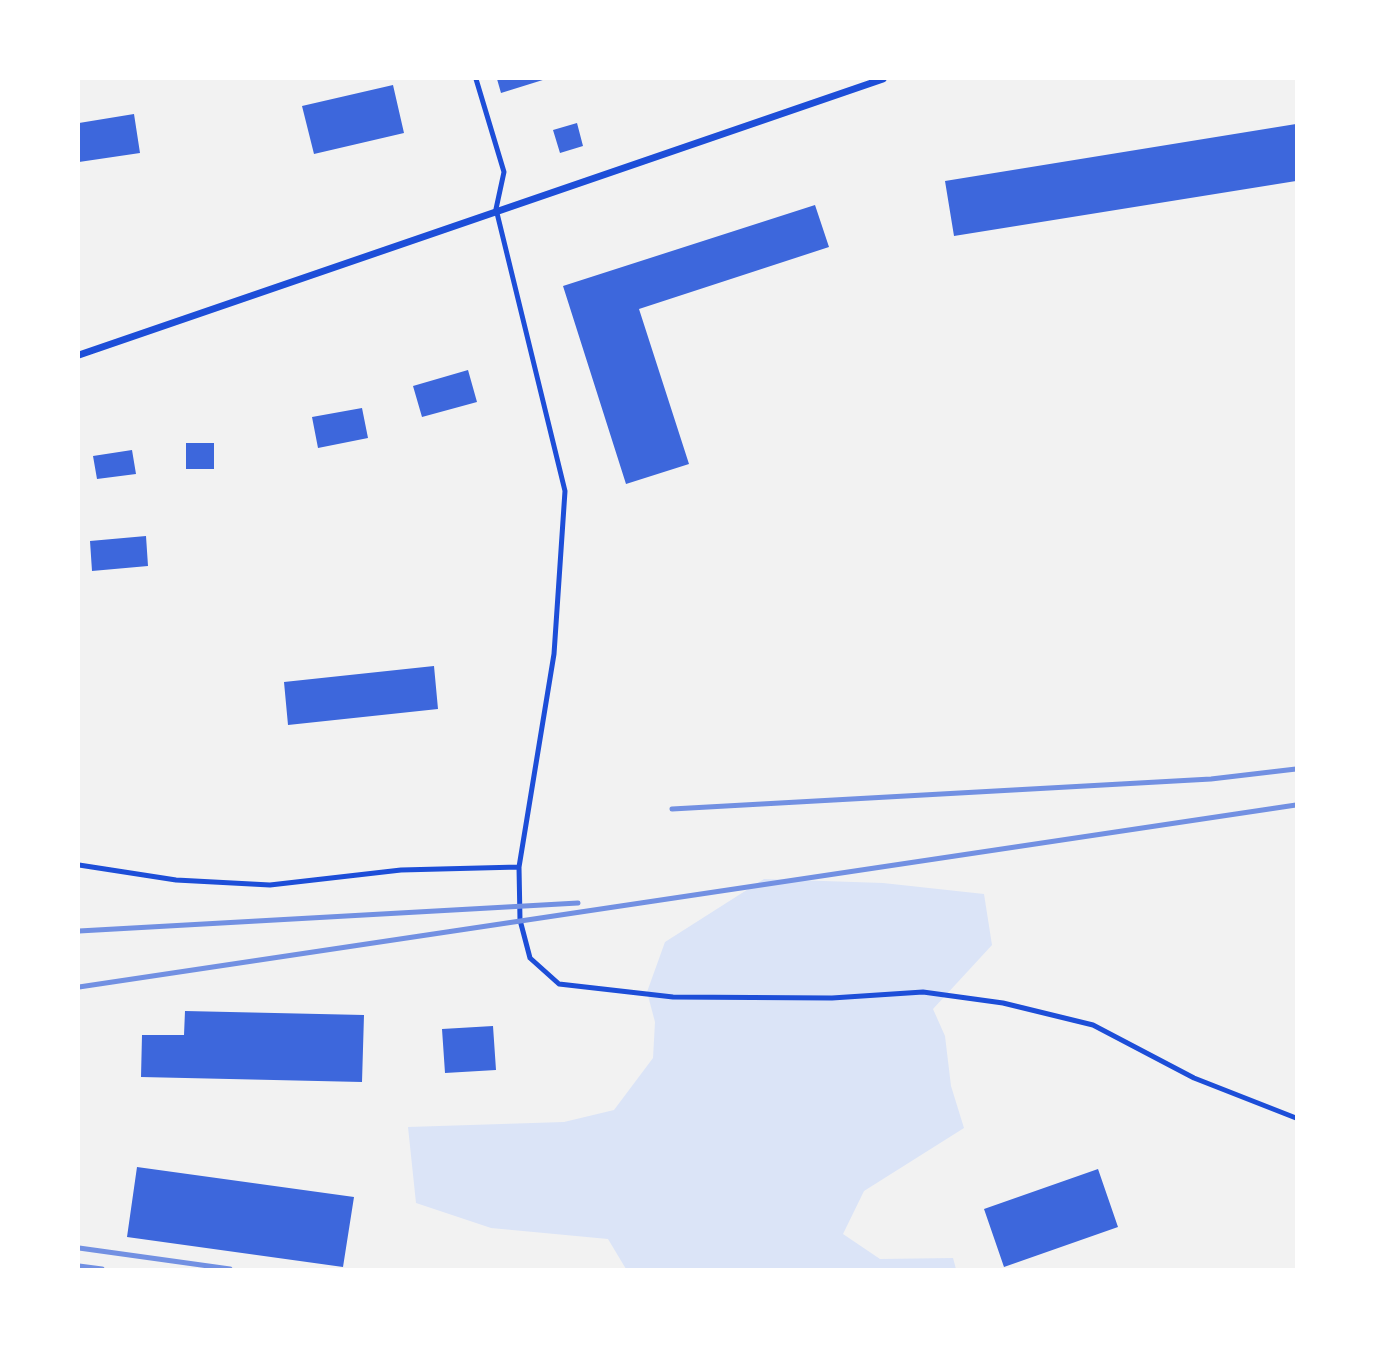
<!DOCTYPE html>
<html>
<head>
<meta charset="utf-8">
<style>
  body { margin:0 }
  #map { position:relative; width:1375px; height:1348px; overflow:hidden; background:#f2f2f2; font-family:"DM Sans",sans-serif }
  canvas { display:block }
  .frame { position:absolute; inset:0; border:80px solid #fff; pointer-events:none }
</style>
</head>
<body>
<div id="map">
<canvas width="1375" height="1348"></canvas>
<div class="frame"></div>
</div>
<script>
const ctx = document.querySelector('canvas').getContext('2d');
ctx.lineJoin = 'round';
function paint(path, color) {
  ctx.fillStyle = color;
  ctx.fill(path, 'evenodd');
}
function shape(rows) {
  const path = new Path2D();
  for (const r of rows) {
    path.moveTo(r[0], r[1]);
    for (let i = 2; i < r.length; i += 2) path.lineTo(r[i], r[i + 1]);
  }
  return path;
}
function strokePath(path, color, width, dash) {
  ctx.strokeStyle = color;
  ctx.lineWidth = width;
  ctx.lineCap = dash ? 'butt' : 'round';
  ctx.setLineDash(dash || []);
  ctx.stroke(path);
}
paint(shape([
  [764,879,883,883,984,894,992,945,933,1009,945,1036,951,1086,964,1128,864,1191,843,1234,880,1259,953,1258,956,1269,626,1269,608,1239,491,1228,416,1203,408,1127,564,1122,614,1110,653,1058,655,1022,647,992,665,942]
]), '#dbe4f7');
paint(shape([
  [497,79,546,79,501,93],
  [393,85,404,133,314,154,302,106],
  [134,114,140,153,79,162,79,123],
  [577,123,583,146,560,153,553,130],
  [1296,124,1296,181,954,236,945,181],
  [815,205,829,247,639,309,689,464,626,484,563,286],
  [468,370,477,402,422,417,413,386],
  [362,408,368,438,318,448,312,417],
  [186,443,214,443,214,469,186,469],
  [132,450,136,474,97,479,93,456],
  [146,536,148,566,92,571,90,541],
  [434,666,438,709,288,725,284,682],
  [185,1011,364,1015,362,1082,141,1077,142,1035,184,1035],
  [493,1026,496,1070,445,1073,442,1029],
  [137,1167,354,1197,343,1267,127,1237],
  [1098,1169,1118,1227,1004,1267,984,1209]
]), '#3d67dc');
strokePath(shape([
  [476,79,504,172,496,209,565,491,554,654,519,867,520,920,530,958,559,984,673,997,832,998,923,992,1003,1003,1093,1025,1194,1078,1296,1118],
  [79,865,176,880,270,885,401,870,519,867]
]), '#1d4ed8', 5);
strokePath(shape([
  [79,355,883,79]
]), '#1d4ed8', 7);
strokePath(shape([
  [672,809,1211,779,1296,769],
  [79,931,578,903],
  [79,987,1296,805],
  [79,1248,230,1269],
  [79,1266,102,1269]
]), '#7290e2', 5);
</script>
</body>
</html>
